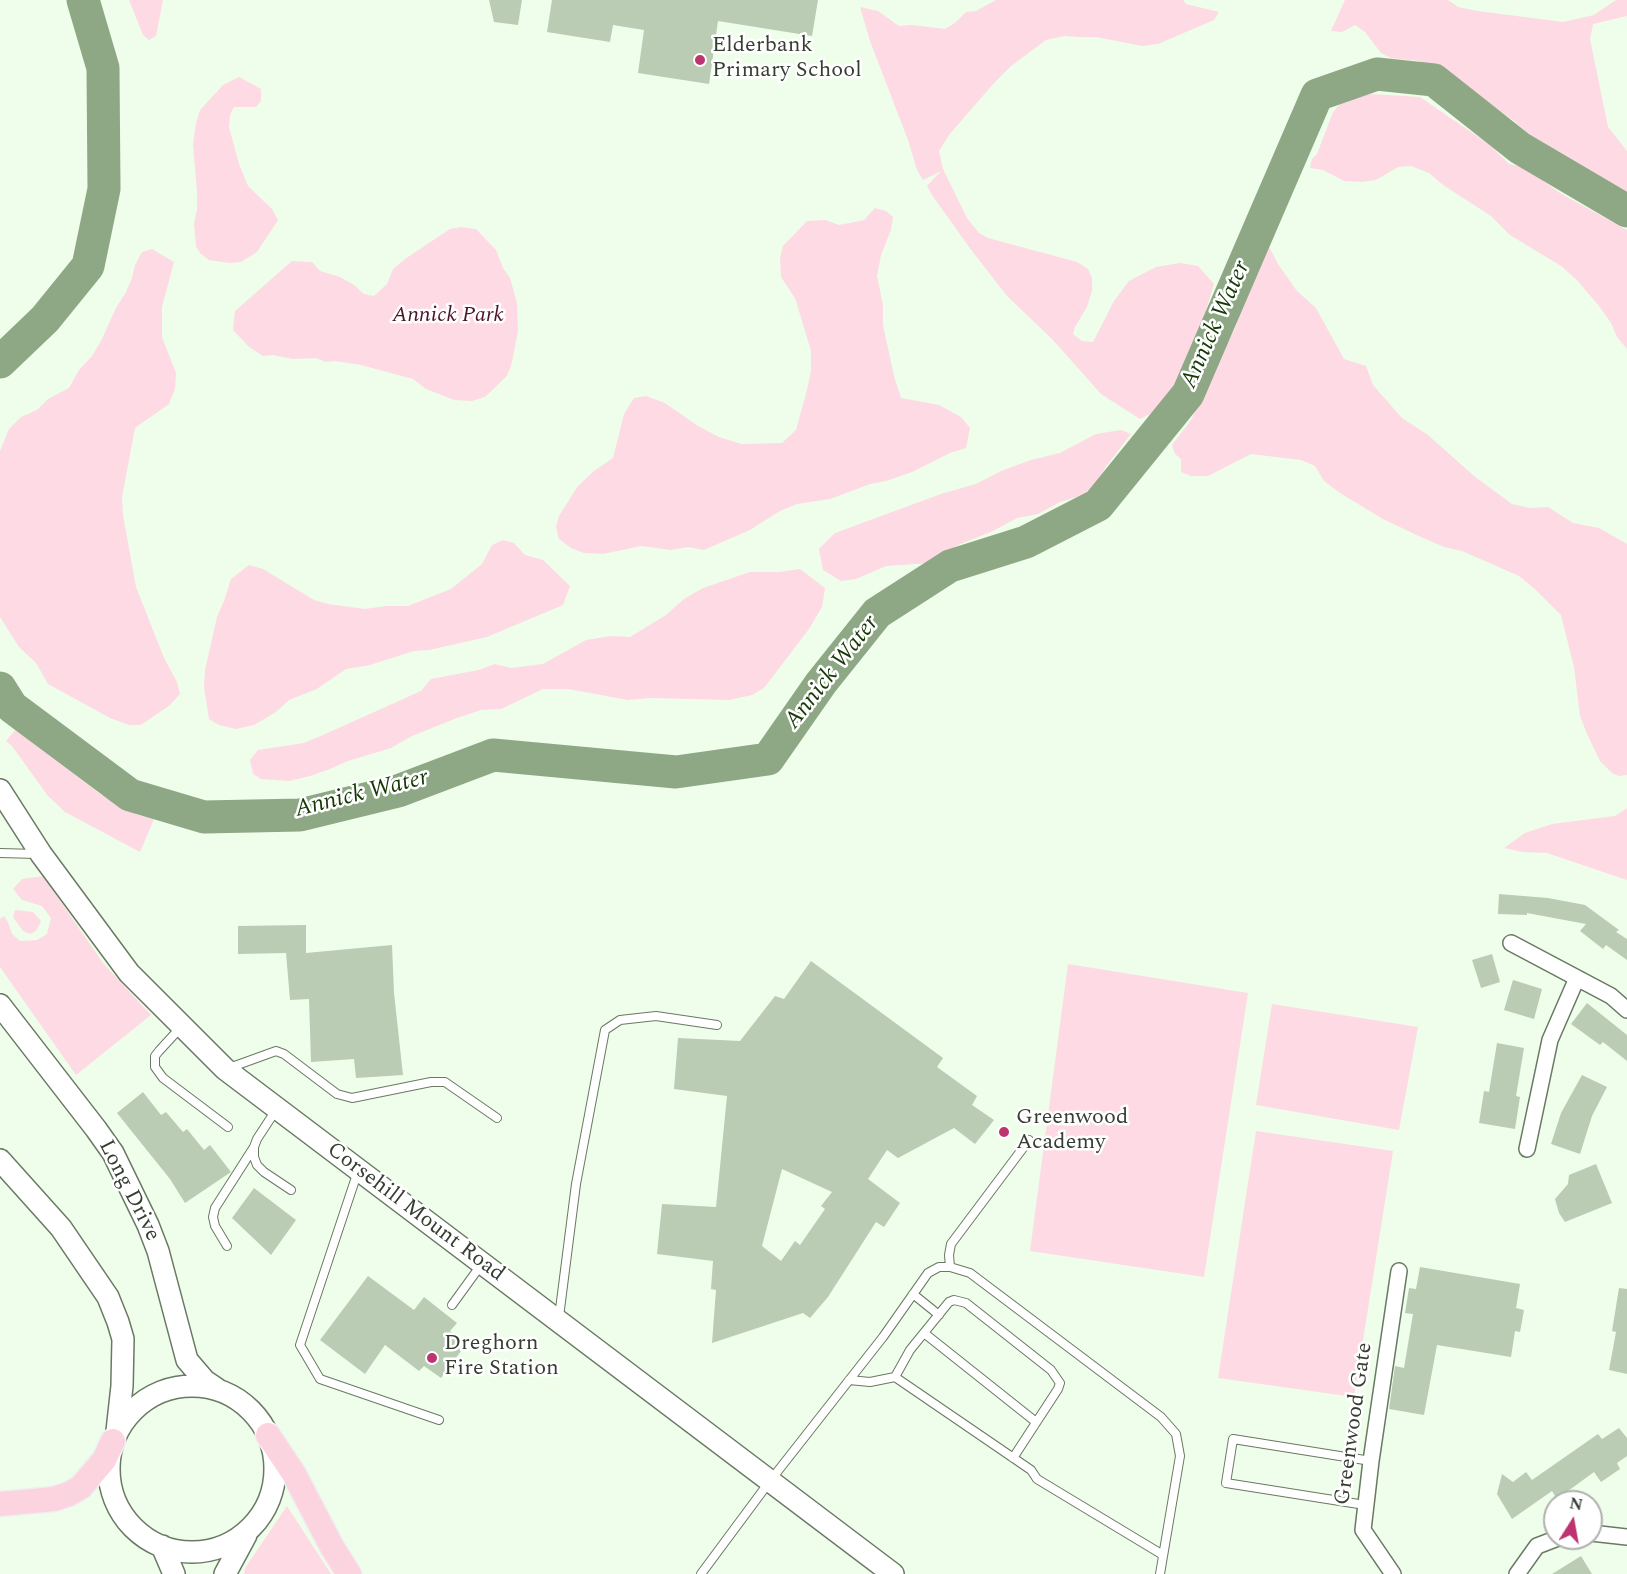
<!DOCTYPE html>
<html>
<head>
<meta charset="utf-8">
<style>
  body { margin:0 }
  #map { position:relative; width:1627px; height:1574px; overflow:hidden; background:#effeea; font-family:Spectral,serif }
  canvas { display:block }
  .north { position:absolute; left:1543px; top:1490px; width:60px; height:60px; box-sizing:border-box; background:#fff; border:2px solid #afb1ad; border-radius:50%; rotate:11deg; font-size:16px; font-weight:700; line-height:24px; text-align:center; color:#363d33 }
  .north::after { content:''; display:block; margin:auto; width:21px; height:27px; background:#be3470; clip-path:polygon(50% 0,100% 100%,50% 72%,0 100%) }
</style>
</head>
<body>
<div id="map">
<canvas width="1627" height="1574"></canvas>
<div class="north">N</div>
</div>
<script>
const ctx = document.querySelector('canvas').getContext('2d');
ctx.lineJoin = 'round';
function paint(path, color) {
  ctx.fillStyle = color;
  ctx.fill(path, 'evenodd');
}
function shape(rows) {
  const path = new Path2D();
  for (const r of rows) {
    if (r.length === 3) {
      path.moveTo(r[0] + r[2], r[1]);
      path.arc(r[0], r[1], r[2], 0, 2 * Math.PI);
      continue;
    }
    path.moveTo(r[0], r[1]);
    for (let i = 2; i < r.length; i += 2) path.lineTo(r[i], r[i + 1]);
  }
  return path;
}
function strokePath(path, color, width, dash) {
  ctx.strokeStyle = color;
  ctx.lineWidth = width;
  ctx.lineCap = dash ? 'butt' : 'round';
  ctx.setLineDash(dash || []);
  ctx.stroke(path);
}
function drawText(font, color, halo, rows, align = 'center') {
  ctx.font = font + ' Spectral,serif';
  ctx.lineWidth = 5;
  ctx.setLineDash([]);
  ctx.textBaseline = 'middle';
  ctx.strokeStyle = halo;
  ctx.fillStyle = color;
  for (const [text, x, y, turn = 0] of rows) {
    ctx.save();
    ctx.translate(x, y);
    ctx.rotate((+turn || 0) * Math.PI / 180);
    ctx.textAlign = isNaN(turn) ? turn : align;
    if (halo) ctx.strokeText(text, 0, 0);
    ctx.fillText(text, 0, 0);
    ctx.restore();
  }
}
paint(shape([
  [129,0,163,0,156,36,149,40,143,35],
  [996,0,1183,0,1186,4,1219,12,1214,20,1158,44,1142,46,1096,37,1079,37,1064,36,1046,40,1011,66,994,83,949,135,939,151,943,169,967,218,979,233,988,238,1077,262,1088,269,1092,278,1092,291,1087,307,1075,327,1073,334,1082,341,1093,342,1114,301,1129,281,1156,267,1180,263,1198,266,1214,284,1199,333,1195,353,1183,374,1154,412,1140,419,1101,394,1053,340,1007,296,969,247,932,195,927,186,941,171,923,180,917,170,908,140,870,41,860,7,878,11,899,26,912,25,945,29,955,23,966,12,976,11],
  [1345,0,1448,0,1458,7,1478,11,1563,22,1594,15,1616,0,1627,0,1627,16,1593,24,1590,39,1608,127,1627,151,1627,199,1616,192,1600,178,1583,171,1546,149,1513,120,1497,109,1473,99,1459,86,1433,68,1419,61,1391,58,1381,53,1365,32,1355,25,1342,32,1331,31],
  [239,77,261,89,261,101,256,107,234,107,230,115,229,127,239,164,248,186,272,209,278,220,257,252,241,262,230,263,209,260,201,254,196,247,194,224,197,209,197,191,193,145,196,123,200,110,223,85],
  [1371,94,1420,97,1490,145,1509,164,1524,167,1560,193,1627,230,1627,349,1617,337,1611,323,1599,306,1577,280,1561,266,1510,235,1491,216,1443,185,1429,173,1411,166,1398,167,1376,180,1362,182,1344,181,1323,170,1310,168,1312,159,1317,154,1333,112,1341,103,1357,95],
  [875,208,886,211,893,217,891,230,881,255,877,276,883,305,883,325,894,376,901,398,939,405,961,417,970,428,966,448,950,453,912,472,886,481,870,484,830,499,797,504,780,511,750,530,704,550,688,547,671,550,641,546,603,554,584,553,571,548,559,539,556,527,559,516,578,486,594,471,613,458,624,414,634,398,646,396,665,403,698,426,719,437,741,444,782,443,796,430,807,390,811,371,811,351,795,298,781,277,780,258,783,246,807,221,825,220,839,225,855,222,864,220],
  [461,227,476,229,496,250,503,268,510,278,517,303,518,331,512,362,507,376,485,397,472,401,454,400,426,389,413,379,361,365,335,361,326,362,316,358,293,359,273,355,263,356,249,347,233,330,235,311,292,261,312,262,320,271,340,277,354,285,364,294,374,296,387,284,393,269,405,259,450,229],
  [1267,243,1278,264,1297,291,1316,308,1344,359,1366,366,1373,385,1402,418,1428,435,1474,476,1512,504,1530,508,1548,507,1573,523,1599,528,1627,544,1627,775,1619,776,1612,773,1600,761,1587,734,1580,716,1574,667,1561,615,1536,590,1519,576,1462,551,1444,547,1423,538,1383,519,1340,493,1324,481,1315,466,1301,460,1251,454,1208,476,1191,476,1181,472,1181,459,1175,454,1172,445,1191,420,1205,391,1214,368,1235,329,1244,299,1253,281,1257,262],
  [152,249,174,262,162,307,162,337,176,373,175,389,169,404,135,428,122,497,123,515,136,587,164,658,177,682,180,694,170,705,141,725,129,725,110,718,48,684,36,663,19,647,0,617,0,451,9,429,21,417,37,410,48,399,69,388,79,370,92,356,101,341,116,308,126,292,132,278,135,265,142,252],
  [1121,430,1131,434,1105,468,1095,485,1084,495,1060,502,1038,514,1017,518,993,531,958,545,931,563,886,566,856,579,841,581,823,570,819,549,835,533,941,494,976,484,1001,471,1031,460,1060,453,1096,434],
  [503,540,514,543,525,555,543,560,570,586,563,605,487,637,429,650,414,651,370,665,346,669,317,689,289,700,276,712,254,725,236,729,219,725,209,719,204,687,205,670,217,617,224,601,231,579,249,565,263,569,314,600,328,604,365,609,386,606,408,606,451,589,482,564,492,545],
  [800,569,825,588,822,607,809,629,764,688,752,695,729,700,651,698,628,700,568,689,543,689,501,709,481,710,457,718,412,736,391,748,348,761,330,769,310,776,289,781,261,779,253,774,250,760,258,750,304,743,323,735,421,691,431,679,479,670,495,664,511,668,543,664,586,640,611,636,630,637,666,615,684,599,703,588,750,572,780,572],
  [17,728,32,742,100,794,138,815,154,819,140,852,65,812,48,796,12,746,6,741],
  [1627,808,1627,880,1547,853,1522,852,1504,848,1525,833,1552,824,1615,816],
  [43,876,103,963,151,1015,76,1075,0,967,0,919,4,916,8,922,12,934,20,941,37,940,47,934,51,918,42,906,22,900,13,889,22,879],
  [15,910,33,912,41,921,36,931,30,934,23,931,13,917],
  [1068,964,1248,993,1204,1277,1030,1251],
  [1272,1004,1418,1027,1399,1130,1256,1105],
  [1256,1131,1393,1151,1354,1397,1218,1378],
  [287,1506,331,1574,244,1574,245,1568]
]), '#fddae4');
strokePath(shape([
  [0,362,45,319,88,266,104,189,103,68,83,0],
  [0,688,12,707,130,795,204,817,300,815,398,791,493,755,676,772,768,759,821,683,877,613,950,566,1026,542,1098,505,1188,394,1317,95,1377,74,1434,80,1520,148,1627,211]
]), '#8ea885', 33);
paint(shape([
  [489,0,522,0,518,25,494,22],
  [552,0,818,0,812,36,718,21,709,84,638,73,644,30,613,25,610,42,547,32],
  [1499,894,1548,898,1585,905,1619,930,1616,932,1627,939,1627,960,1606,945,1603,949,1580,931,1586,924,1527,913,1527,915,1498,914],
  [306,925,306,953,392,945,394,993,403,1075,356,1078,354,1059,311,1062,309,999,290,1000,286,953,238,954,238,926],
  [1492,954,1500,982,1481,988,1472,960],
  [811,961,943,1058,937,1067,977,1096,972,1105,994,1120,975,1144,954,1128,898,1158,887,1150,868,1179,900,1203,884,1227,876,1222,828,1297,810,1318,803,1313,712,1343,716,1290,711,1289,713,1261,657,1254,662,1204,716,1207,727,1096,674,1089,678,1038,740,1041,775,996,784,999],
  [782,1169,832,1192,821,1206,825,1209,800,1245,795,1241,781,1261,762,1246],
  [1513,980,1542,989,1534,1019,1504,1010],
  [1587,1003,1627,1035,1627,1061,1603,1042,1600,1045,1571,1024],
  [1497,1043,1524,1048,1516,1096,1520,1097,1515,1129,1479,1123,1484,1091,1489,1092],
  [1582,1075,1607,1087,1592,1116,1580,1154,1551,1144,1561,1113],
  [143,1092,161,1115,166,1112,183,1132,187,1129,204,1150,210,1145,231,1172,185,1203,170,1179,117,1113],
  [1596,1164,1612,1203,1565,1222,1559,1213,1555,1199,1568,1184,1569,1175],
  [254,1188,296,1220,271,1255,232,1218],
  [1420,1267,1520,1284,1516,1308,1524,1310,1520,1332,1515,1331,1511,1357,1437,1345,1424,1415,1389,1409,1395,1366,1404,1368,1413,1314,1405,1313,1409,1288,1416,1289],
  [368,1276,414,1310,424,1297,457,1323,450,1331,467,1343,441,1378,424,1366,419,1371,385,1345,365,1374,320,1340],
  [1619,1288,1627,1289,1627,1374,1609,1370,1616,1332,1612,1331],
  [1619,1428,1627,1438,1627,1456,1617,1463,1620,1469,1601,1482,1594,1472,1557,1499,1552,1491,1512,1519,1497,1494,1502,1474,1513,1482,1526,1472,1532,1480,1598,1434,1602,1439],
  [1581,1556,1592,1574,1552,1574]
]), '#baccb4');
const lane = shape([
  [0,853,37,854],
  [181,1027,159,1051,155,1056,155,1067,163,1078,228,1127],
  [229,1068,276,1051,284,1054,337,1094,352,1098,431,1082,445,1082,497,1118],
  [276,1110,257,1139,254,1147,254,1157,257,1165,264,1172,291,1190],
  [358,1171,300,1345,320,1379,439,1420],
  [227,1246,215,1226,213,1217,215,1208,254,1147],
  [950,1267,949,1255,951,1244,1029,1140],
  [913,1294,939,1315],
  [452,1305,481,1265],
  [559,1317,576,1184,605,1030,620,1020,656,1016,717,1025],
  [924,1333,1036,1422],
  [895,1377,1031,1470,1037,1479,1163,1555],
  [849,1380,870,1382,895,1377,910,1350,949,1302,954,1300,966,1303,1051,1370,1060,1383,1058,1389,1013,1458],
  [1365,1505,1226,1483,1233,1439,1371,1461],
  [701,1574,770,1481,883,1337,928,1273,939,1267,950,1267,970,1273,1161,1417,1176,1434,1180,1456,1160,1574]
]);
const street = shape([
  [1511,943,1611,996,1627,1010],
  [1527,1149,1550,1040,1577,978],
  [1591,1533,1627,1537],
  [1393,1574,1363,1530,1371,1461,1399,1271],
  [1517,1574,1537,1546,1558,1538]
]);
const secondary = shape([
  [0,790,41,854,129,973,225,1069,893,1574],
  [0,1005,96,1129,113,1153,148,1225,158,1251,187,1360,205,1381,217,1389],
  [0,1160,61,1228,108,1297,118,1322,123,1339,122,1386,117,1431],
  [192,1469,83],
  [162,1546,174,1574],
  [225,1574,246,1535]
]);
const primary = shape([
  [268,1435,294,1474,332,1547,349,1574],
  [0,1504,54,1499,69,1494,81,1487,104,1460,113,1441]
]);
strokePath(lane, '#697963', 10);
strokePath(street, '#697963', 18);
strokePath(secondary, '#697963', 24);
strokePath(primary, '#efefef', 27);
strokePath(lane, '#fff', 8);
strokePath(street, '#fff', 15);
strokePath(secondary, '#fff', 21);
strokePath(primary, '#fbd4e0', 24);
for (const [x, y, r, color] of [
  [700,60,6,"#be3470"],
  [1004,1132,6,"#be3470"],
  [432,1358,6,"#be3470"]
]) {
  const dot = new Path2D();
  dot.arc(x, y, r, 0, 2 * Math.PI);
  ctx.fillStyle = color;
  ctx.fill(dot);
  strokePath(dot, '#fff', 2);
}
drawText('22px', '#363d33', '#fff', [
  ["Elderbank",712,47],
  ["Primary School",712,72],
  ["Greenwood",1016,1119],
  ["Academy",1016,1144],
  ["Dreghorn",444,1345],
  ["Fire Station",444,1370]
], 'left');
drawText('italic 22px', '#4a132a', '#fff', [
  ["Annick Park",448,317]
]);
drawText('22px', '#363d33', '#fff', [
  ["Long Drive",128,1191,63],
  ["Corsehill Mount Road",415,1213,37],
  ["Greenwood Gate",1355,1424,-82]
]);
drawText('italic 24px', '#163906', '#fff', [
  ["Annick Water",1217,325,-66],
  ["Annick Water",833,673,-52],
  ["Annick Water",362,795,-14]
]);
</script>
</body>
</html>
